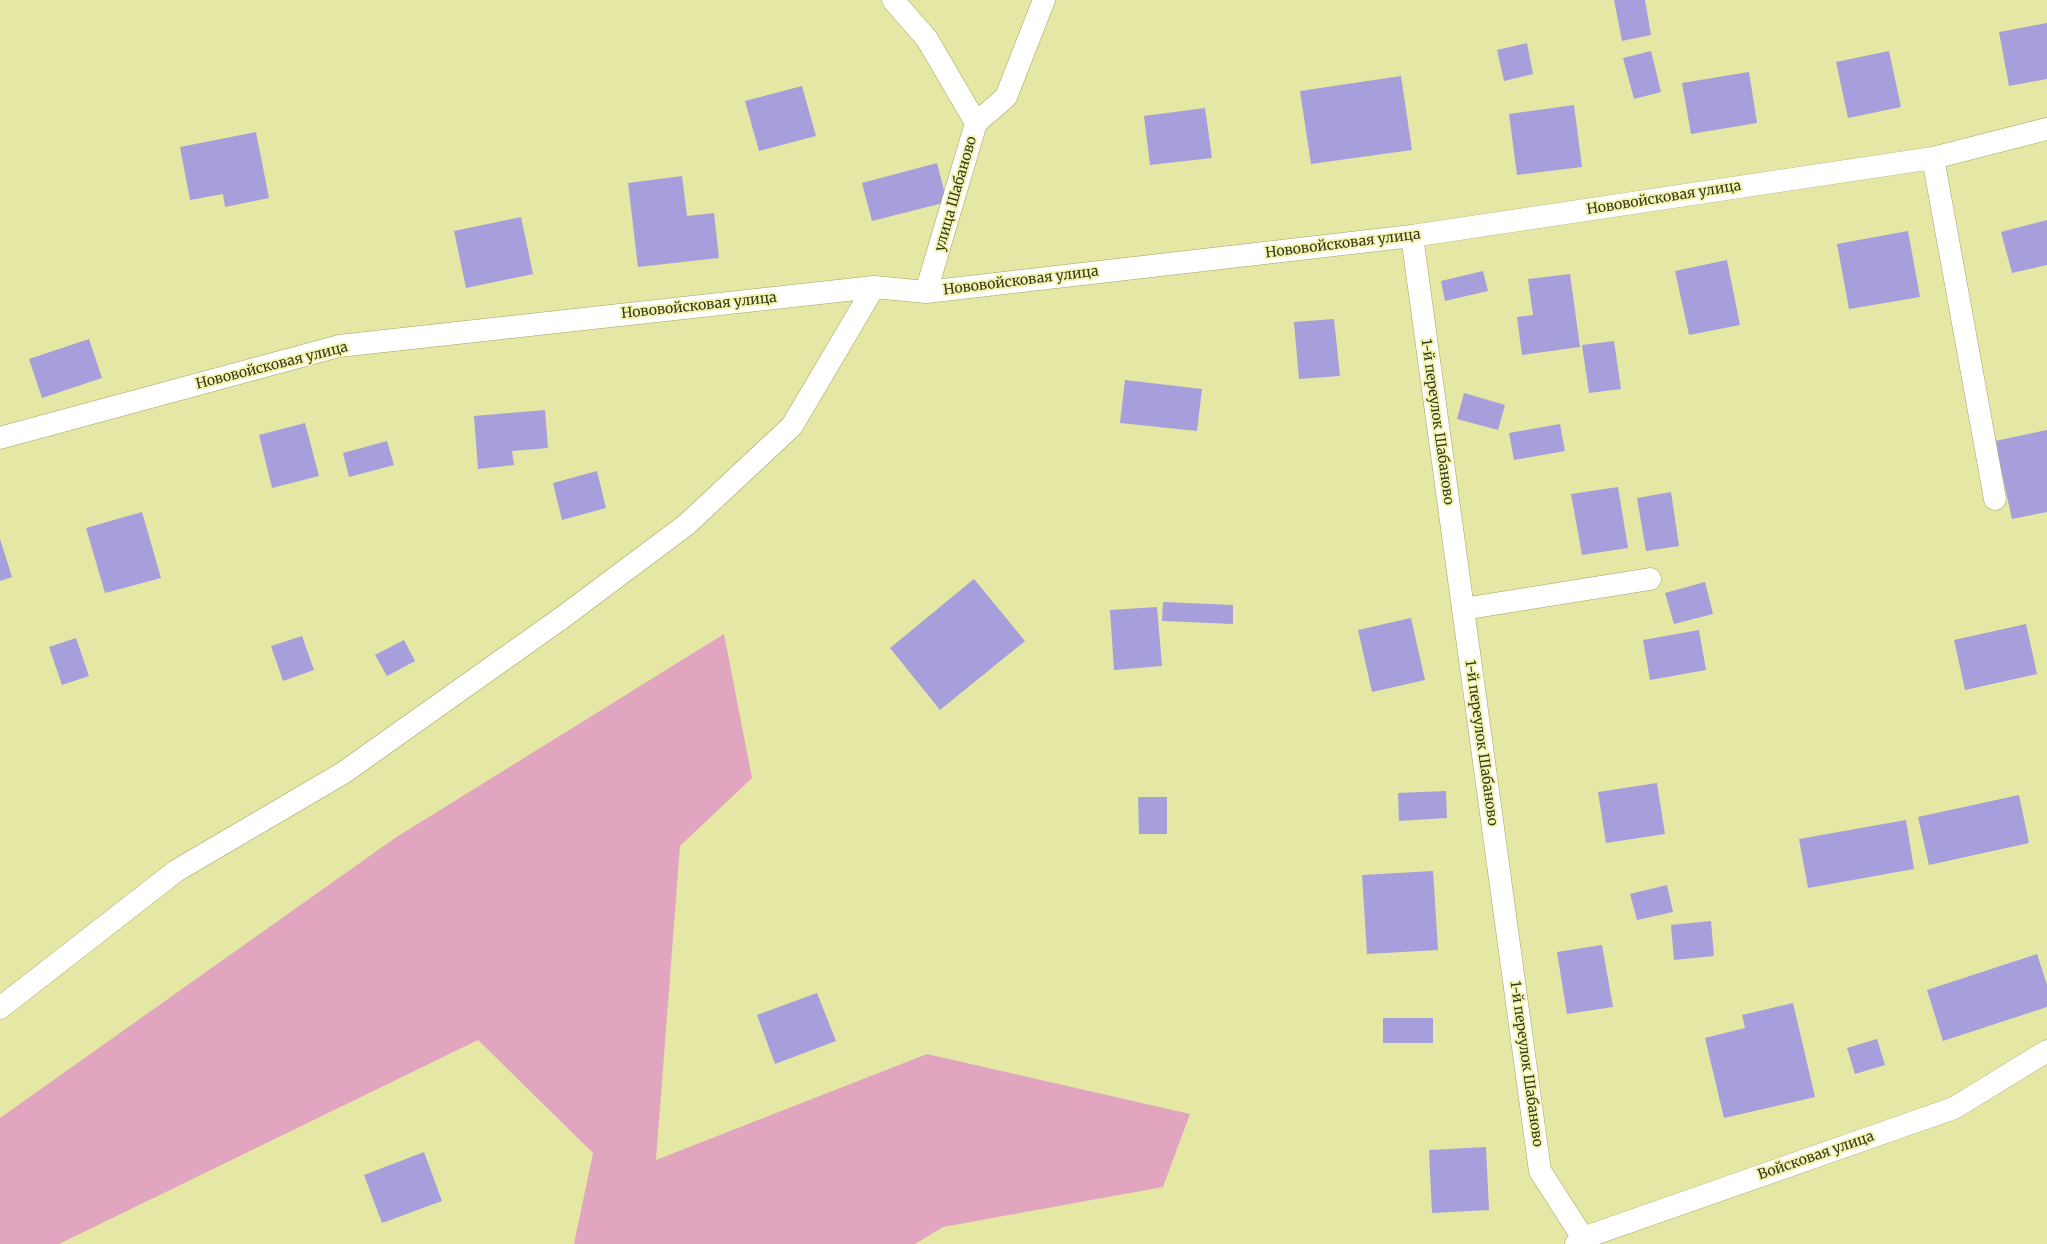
<!DOCTYPE html>
<html>
<head>
<meta charset="utf-8">
<style>
  body { margin:0 }
  canvas { display:block; background:#e5e7a4 }
</style>
</head>
<body>
<canvas width="2047" height="1244"></canvas>
<script>
const ctx = document.querySelector('canvas').getContext('2d');
ctx.lineJoin = 'round';
function paint(path, color) {
  ctx.fillStyle = color;
  ctx.fill(path, 'evenodd');
}
function shape(rows) {
  const path = new Path2D();
  for (const r of rows) {
    path.moveTo(r[0], r[1]);
    for (let i = 2; i < r.length; i += 2) path.lineTo(r[i], r[i + 1]);
  }
  return path;
}
function strokePath(path, color, width, dash) {
  ctx.strokeStyle = color;
  ctx.lineWidth = width;
  ctx.lineCap = dash ? 'butt' : 'round';
  ctx.setLineDash(dash || []);
  ctx.stroke(path);
}
function drawText(font, color, halo, rows, align = 'center') {
  ctx.font = font + ' Merriweather,serif';
  ctx.lineWidth = 4;
  ctx.setLineDash([]);
  ctx.textBaseline = 'middle';
  ctx.strokeStyle = halo;
  ctx.fillStyle = color;
  for (const [text, x, y, turn = 0] of rows) {
    ctx.save();
    ctx.translate(x, y);
    ctx.rotate((+turn || 0) * Math.PI / 180);
    ctx.textAlign = isNaN(turn) ? turn : align;
    if (halo) ctx.strokeText(text, 0, 0);
    ctx.fillText(text, 0, 0);
    ctx.restore();
  }
}
paint(shape([
  [724,634,752,778,680,846,656,1160,927,1054,1190,1114,1163,1187,943,1227,915,1244,574,1244,593,1153,478,1040,59,1244,0,1244,0,1118,395,838]
]), '#e1a5c0');
paint(shape([
  [1614,0,1645,0,1651,35,1622,41],
  [2047,23,2047,79,2009,86,1999,32],
  [1527,43,1533,74,1504,81,1497,50],
  [1651,51,1661,92,1634,99,1623,58],
  [1889,51,1901,107,1848,118,1836,62],
  [1749,72,1757,123,1691,134,1682,83],
  [1401,76,1412,150,1311,164,1300,91],
  [802,86,816,136,759,151,745,101],
  [1574,105,1582,167,1517,175,1509,114],
  [1205,108,1212,158,1150,165,1144,116],
  [256,132,269,198,225,207,223,194,190,200,180,147],
  [937,163,947,202,872,221,862,183],
  [682,176,687,216,714,213,719,258,638,267,628,183],
  [521,217,533,274,466,288,454,231],
  [2047,220,2047,265,2012,273,2001,232],
  [1908,231,1920,297,1849,309,1837,244],
  [1727,260,1740,325,1689,335,1675,271],
  [1483,271,1488,291,1445,301,1441,281],
  [1570,274,1580,347,1522,355,1517,317,1533,315,1528,279],
  [1334,319,1340,376,1299,379,1294,322],
  [89,339,102,378,42,398,29,359],
  [1614,341,1621,389,1589,393,1582,345],
  [1125,380,1202,389,1197,431,1120,423],
  [1464,393,1505,405,1498,430,1457,419],
  [545,410,548,448,512,451,514,465,478,469,474,416],
  [305,423,319,476,272,488,259,435],
  [1560,424,1565,451,1514,460,1509,433],
  [2047,430,2047,512,2012,519,1995,441],
  [387,441,394,465,349,477,343,453],
  [597,471,606,508,562,520,553,483],
  [1618,487,1628,548,1582,555,1571,494],
  [1671,492,1679,546,1646,551,1637,498],
  [142,512,161,578,105,593,86,528],
  [0,539,12,577,0,581],
  [974,579,1025,641,940,710,890,648],
  [1705,582,1713,614,1674,624,1665,593],
  [1163,602,1233,605,1233,624,1162,621],
  [1157,607,1162,666,1114,670,1110,610],
  [1411,618,1425,680,1372,692,1358,630],
  [2026,624,2037,674,1965,690,1954,640],
  [1699,630,1706,670,1650,680,1643,640],
  [302,636,314,670,283,681,271,646],
  [76,638,89,676,62,685,49,647],
  [404,640,415,661,387,676,375,655],
  [1657,783,1665,834,1606,843,1598,792],
  [1446,791,1447,818,1399,821,1398,793],
  [2019,795,2029,843,1929,865,1918,817],
  [1138,797,1167,797,1167,834,1139,834],
  [1906,820,1914,869,1808,888,1799,839],
  [1433,871,1438,950,1367,954,1362,875],
  [1667,885,1673,912,1637,920,1630,894],
  [1711,921,1714,956,1674,960,1671,925],
  [1602,945,1613,1007,1567,1014,1557,952],
  [2037,954,2047,985,2047,1007,1943,1041,1927,990],
  [817,993,836,1041,775,1064,757,1015],
  [1793,1003,1815,1097,1724,1118,1705,1038,1745,1028,1742,1015],
  [1383,1018,1433,1018,1433,1043,1383,1043],
  [1877,1039,1885,1065,1855,1074,1847,1048],
  [1486,1147,1489,1210,1432,1213,1429,1150],
  [424,1152,442,1201,382,1223,364,1175]
]), '#a79fdc');
const minor = shape([
  [893,0,927,39,976,123,926,292],
  [976,123,1006,97,1044,0],
  [1933,158,1995,499],
  [1412,236,1540,1171,1583,1238],
  [0,438,339,346,874,287,926,292,1412,236,1933,158,2047,129],
  [1463,609,1650,579],
  [0,1008,176,871,343,773,563,617,686,525,792,426,874,287],
  [1576,1244,1583,1238,1954,1108,2047,1051]
]);
strokePath(minor, '#a2a463', 23);
strokePath(minor, '#fff', 22);
drawText('14px', '#38381d', '#f2f4b0', [
  ["улица Шабаново",956,194,-74],
  ["Нововойсковая улица",1664,198,-9],
  ["Нововойсковая улица",1343,244,-7],
  ["Нововойсковая улица",1021,281,-7],
  ["Нововойсковая улица",699,306,-6],
  ["Нововойсковая улица",272,366,-14],
  ["1-й переулок Шабаново",1437,422,82],
  ["1-й переулок Шабаново",1481,743,82],
  ["1-й переулок Шабаново",1526,1064,82],
  ["Войсковая улица",1816,1156,-19]
]);
</script>
</body>
</html>
